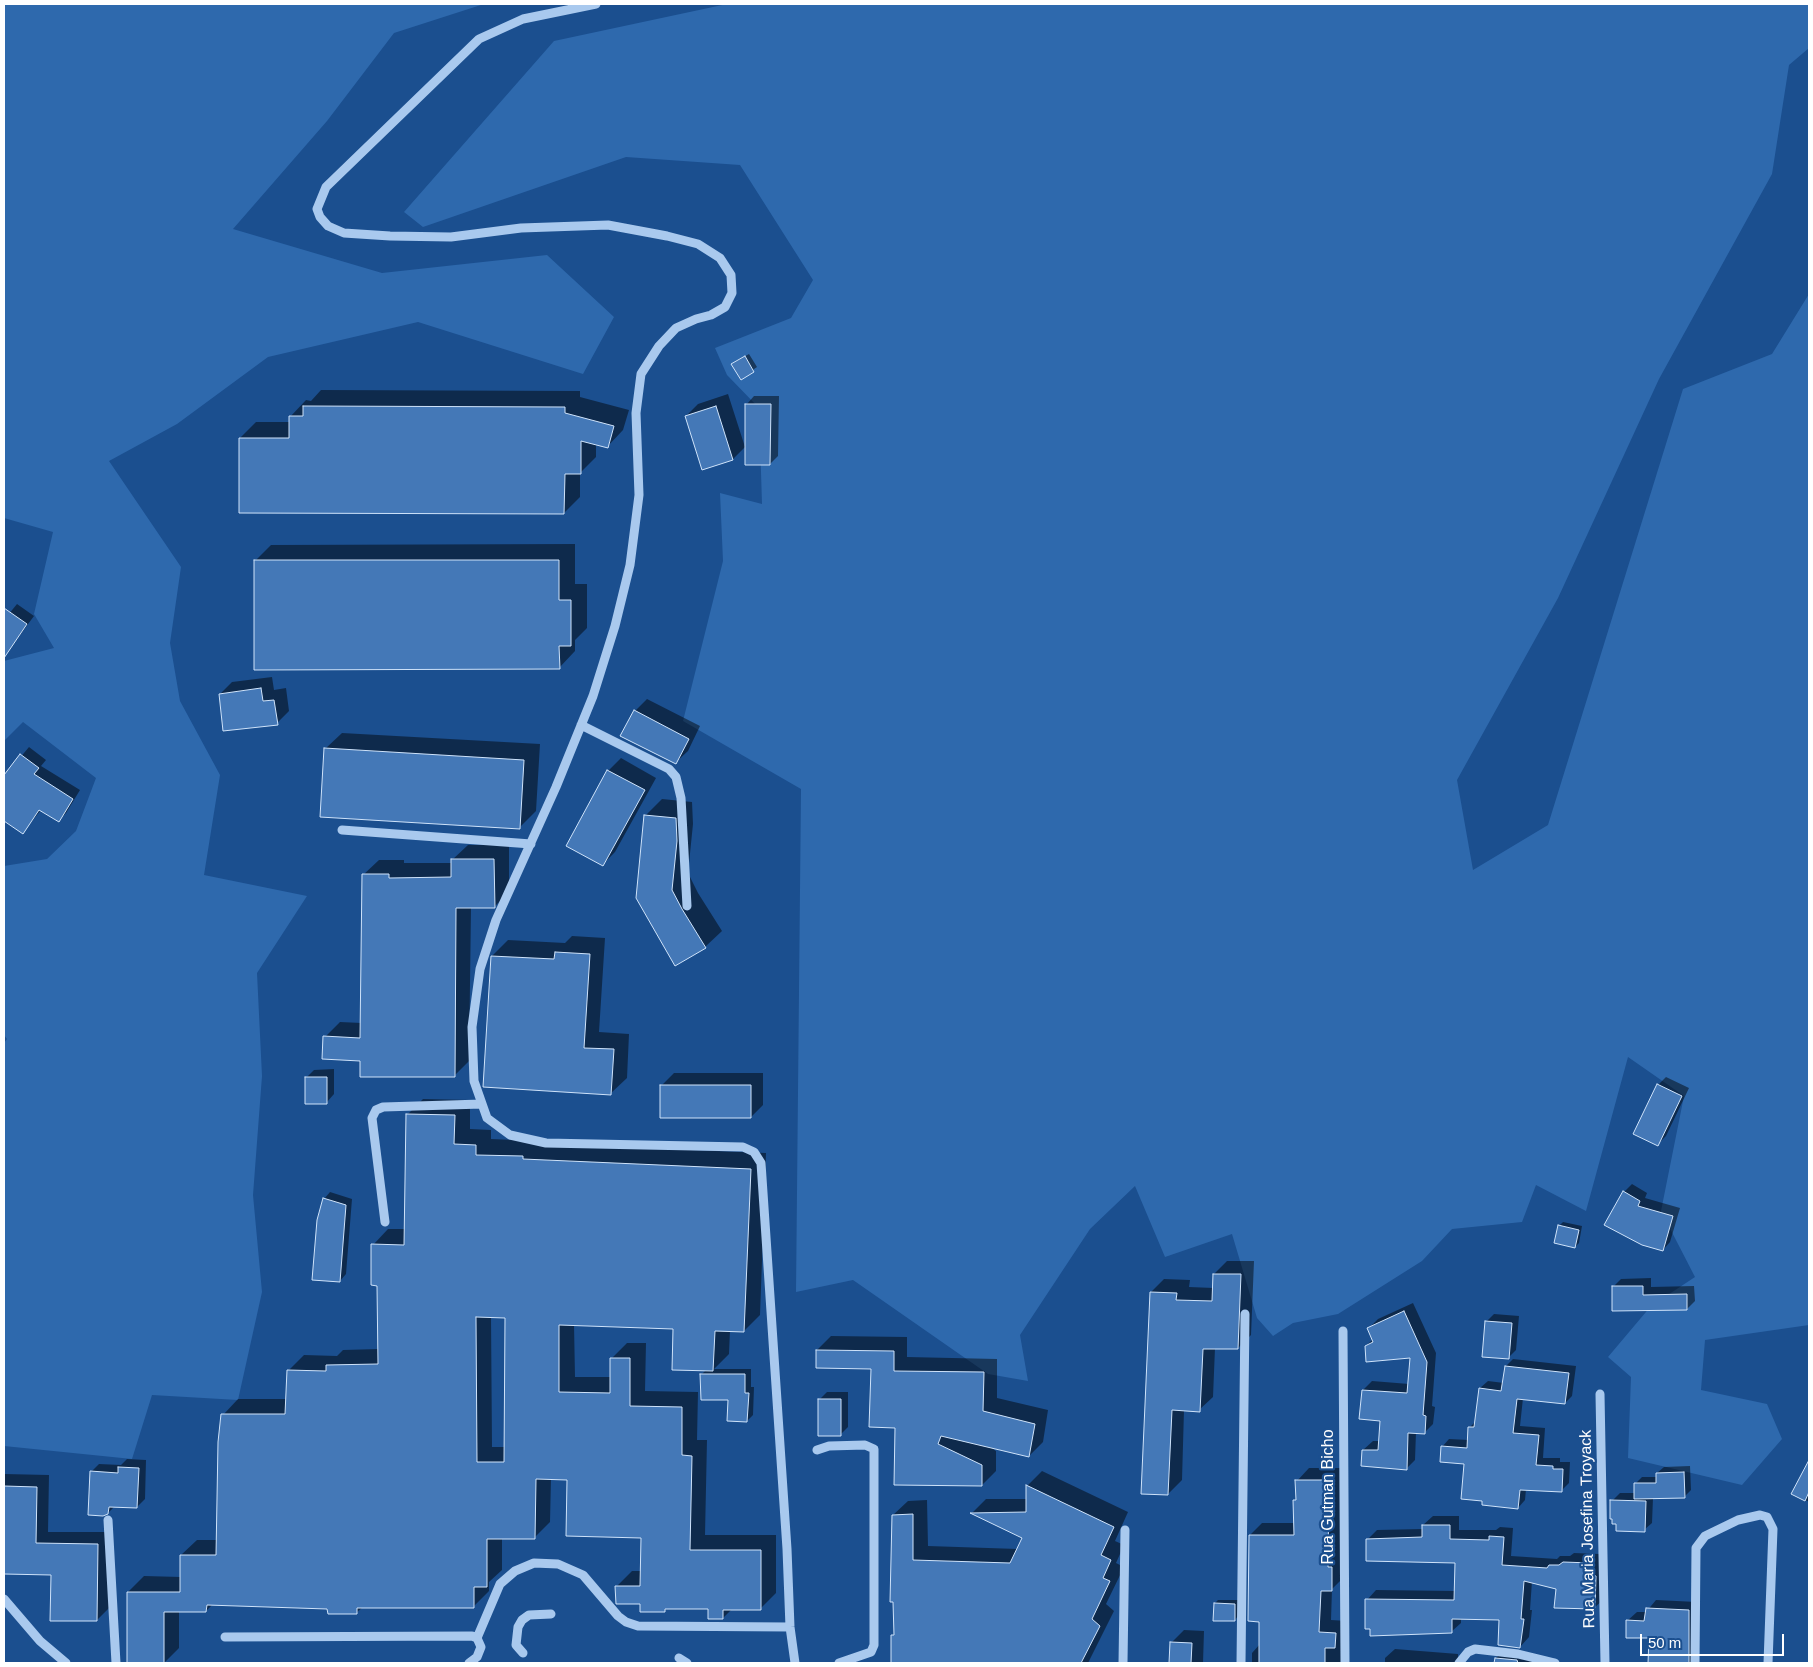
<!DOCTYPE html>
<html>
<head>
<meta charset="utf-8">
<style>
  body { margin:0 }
  #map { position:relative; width:1813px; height:1667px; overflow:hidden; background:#1b4f8f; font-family:Helvetica,sans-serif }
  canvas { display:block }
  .frame { position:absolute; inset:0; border:5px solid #fff; pointer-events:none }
  .scale { position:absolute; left:1640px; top:1634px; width:144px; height:22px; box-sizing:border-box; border:2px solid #fff; border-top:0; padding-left:6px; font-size:15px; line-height:18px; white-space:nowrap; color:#fff; -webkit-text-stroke:4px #1b4f8f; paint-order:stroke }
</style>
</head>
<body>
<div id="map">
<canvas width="1813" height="1667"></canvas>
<div class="frame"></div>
<div class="scale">50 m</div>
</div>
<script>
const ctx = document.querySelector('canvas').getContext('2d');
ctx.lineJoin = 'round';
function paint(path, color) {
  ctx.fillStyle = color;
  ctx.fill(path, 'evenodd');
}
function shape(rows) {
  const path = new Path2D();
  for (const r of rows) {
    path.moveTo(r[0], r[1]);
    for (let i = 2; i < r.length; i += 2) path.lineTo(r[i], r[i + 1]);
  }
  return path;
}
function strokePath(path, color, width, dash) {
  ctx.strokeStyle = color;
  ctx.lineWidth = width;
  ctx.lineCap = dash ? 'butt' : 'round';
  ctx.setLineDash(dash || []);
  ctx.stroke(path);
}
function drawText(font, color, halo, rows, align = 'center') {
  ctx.font = font + ' Helvetica,sans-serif';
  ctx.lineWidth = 4.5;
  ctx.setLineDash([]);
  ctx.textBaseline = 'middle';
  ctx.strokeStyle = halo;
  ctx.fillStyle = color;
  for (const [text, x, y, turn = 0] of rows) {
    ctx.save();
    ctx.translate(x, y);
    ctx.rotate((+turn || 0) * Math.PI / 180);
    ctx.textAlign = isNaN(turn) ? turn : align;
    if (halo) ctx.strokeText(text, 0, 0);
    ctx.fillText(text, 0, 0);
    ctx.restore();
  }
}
paint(shape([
  [4,4,484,4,394,33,327,121,233,229,382,273,547,255,614,317,583,374,418,322,268,357,177,424,109,461,181,567,170,643,180,701,220,775,204,875,307,896,257,973,262,1076,253,1195,262,1292,238,1400,152,1395,132,1459,4,1446,4,1043,7,1039,4,1035,4,866,47,859,76,831,96,778,23,722,4,741,4,661,54,648,34,614,53,532,4,518],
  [727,4,1809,4,1809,48,1789,65,1772,174,1659,379,1558,598,1457,780,1473,870,1548,825,1683,389,1772,354,1809,294,1809,1325,1705,1340,1701,1390,1767,1404,1782,1439,1742,1485,1628,1458,1631,1377,1608,1357,1651,1306,1695,1277,1661,1211,1684,1096,1628,1057,1586,1211,1536,1185,1522,1222,1452,1229,1422,1261,1338,1314,1293,1323,1273,1336,1257,1318,1232,1234,1165,1257,1135,1186,1090,1229,1020,1335,1028,1381,988,1374,853,1280,796,1292,801,789,683,721,723,561,720,493,762,504,759,408,727,375,715,348,791,318,813,280,740,165,626,157,423,227,404,212,554,41]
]), '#2e69ad');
paint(shape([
  [749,354,757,367,741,378,736,361],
  [321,390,580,391,580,397,629,410,623,430,607,447,596,444,596,457,580,473,580,497,564,513,240,438,256,422,290,422,290,417,306,400,311,401],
  [728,394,745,447,733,459,686,416,698,404],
  [754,396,779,396,778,456,770,464,747,404],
  [575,544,575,584,587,584,587,628,575,640,575,651,559,668,255,561,271,545],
  [17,604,34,616,8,651,4,648,4,620],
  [272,677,274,690,286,688,289,711,277,723,220,694,232,682],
  [647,699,700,726,688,751,675,763,635,711],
  [342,733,540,744,536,811,520,827,325,749],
  [29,747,46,760,41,766,80,790,66,813,58,821,41,810,23,832,4,820,4,777],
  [621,758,656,778,615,852,603,864,568,846,608,771],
  [662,799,692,802,693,824,688,873,698,893,722,931,705,947,676,964,645,816],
  [468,845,509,845,509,892,494,907,471,907,469,1061,454,1076,361,1060,325,1037,340,1022,362,1023,363,875,379,860,404,860,404,863,453,863,452,860],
  [572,936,605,938,599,1032,629,1034,627,1078,610,1094,492,956,508,940,565,943],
  [334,1069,334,1094,327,1102,306,1078,314,1070],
  [674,1073,763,1073,763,1105,751,1117,662,1085],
  [1666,1077,1689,1088,1666,1136,1658,1144,1658,1085],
  [423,1099,470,1100,470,1129,491,1130,491,1139,538,1141,538,1144,766,1153,760,1315,744,1331,730,1330,729,1354,714,1369,751,1369,751,1387,754,1387,753,1415,747,1421,729,1398,701,1375,707,1369,674,1328,574,1324,575,1377,611,1377,612,1358,627,1343,646,1343,645,1391,698,1392,697,1440,707,1440,705,1535,776,1535,776,1593,760,1609,732,1609,723,1618,710,1608,667,1608,664,1611,641,1603,617,1586,632,1571,641,1571,642,1537,568,1479,551,1478,550,1522,534,1538,502,1538,502,1570,489,1582,489,1591,474,1606,363,1607,356,1613,328,1608,213,1604,206,1611,179,1611,179,1648,164,1663,128,1663,128,1592,144,1576,181,1577,181,1555,197,1540,217,1540,223,1415,238,1399,287,1399,288,1371,304,1355,337,1356,343,1350,379,1349,378,1284,373,1245,388,1229,406,1229,407,1115],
  [491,1316,507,1317,505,1447,492,1447],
  [1632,1184,1647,1193,1645,1198,1680,1208,1670,1242,1663,1250,1624,1192],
  [330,1192,352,1199,346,1274,340,1281,324,1199],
  [1563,1222,1582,1226,1579,1243,1575,1247,1559,1226],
  [1227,1261,1254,1261,1251,1335,1238,1348,1215,1348,1213,1397,1199,1410,1184,1410,1182,1480,1168,1494,1151,1292,1164,1279,1190,1280,1189,1287,1214,1288,1214,1274],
  [1651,1278,1651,1287,1694,1286,1695,1301,1687,1309,1613,1287,1621,1279],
  [1413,1303,1436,1353,1432,1406,1435,1407,1433,1424,1424,1433,1416,1432,1415,1460,1406,1469,1363,1450,1373,1441,1380,1441,1381,1419,1363,1390,1372,1381,1409,1384,1412,1357,1366,1346,1373,1339,1369,1328,1378,1319],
  [1494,1314,1519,1316,1516,1350,1508,1358,1486,1322],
  [831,1336,907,1337,907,1357,997,1359,997,1398,1048,1410,1043,1442,1029,1456,989,1446,996,1451,996,1471,982,1485,897,1426,872,1367,817,1350],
  [1513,1359,1576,1366,1572,1396,1565,1403,1523,1398,1520,1426,1545,1428,1543,1458,1560,1458,1560,1462,1570,1462,1569,1483,1561,1491,1526,1489,1525,1500,1518,1508,1484,1500,1466,1463,1442,1447,1449,1439,1469,1440,1470,1427,1476,1421,1480,1388,1488,1381,1504,1383,1506,1366],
  [827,1392,848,1392,848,1427,840,1435,819,1400],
  [127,1459,146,1460,145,1499,137,1507,115,1506,108,1513,91,1472,99,1464,121,1465],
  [1690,1466,1691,1490,1684,1497,1653,1498,1652,1523,1644,1530,1617,1523,1612,1501,1620,1493,1635,1493,1635,1484,1642,1477,1657,1477,1657,1473,1664,1467],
  [1309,1468,1341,1468,1340,1555,1344,1555,1344,1577,1332,1589,1331,1620,1348,1621,1345,1663,1252,1663,1252,1653,1260,1644,1260,1620,1250,1535,1262,1523,1295,1523,1297,1481],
  [1042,1471,1128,1512,1115,1541,1124,1545,1116,1563,1124,1567,1106,1604,1114,1611,1088,1663,991,1663,984,1652,984,1663,892,1663,892,1636,895,1633,893,1515,908,1501,927,1500,928,1546,1018,1549,1023,1537,972,1513,986,1499,1027,1499,1027,1486],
  [1807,1472,1809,1473,1809,1502,1793,1493],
  [4,1474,49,1475,48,1532,109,1532,109,1608,97,1620,52,1574,4,1573],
  [1433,1516,1459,1516,1459,1530,1496,1530,1500,1527,1513,1528,1511,1556,1557,1559,1560,1556,1570,1556,1574,1553,1600,1554,1604,1599,1594,1608,1557,1588,1532,1581,1530,1610,1532,1610,1529,1637,1520,1647,1500,1618,1461,1618,1461,1623,1451,1632,1367,1600,1376,1590,1456,1591,1457,1561,1367,1540,1377,1530,1423,1529,1423,1525],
  [1218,1600,1238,1600,1238,1616,1235,1620,1215,1603],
  [1656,1600,1697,1602,1698,1663,1649,1663,1650,1637,1627,1621,1637,1612,1646,1612],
  [1184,1630,1204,1631,1203,1663,1170,1663,1171,1643],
  [1395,1649,1458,1654,1458,1663,1385,1663,1385,1658],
  [1505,1649,1527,1652,1527,1654,1545,1663,1495,1663,1496,1658]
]), '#0007');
const building = shape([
  [745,356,754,372,741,380,731,364,745,356],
  [745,404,771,404,770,465,745,465,745,404],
  [303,406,565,407,565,413,614,426,608,448,581,441,581,474,565,474,564,514,239,513,239,438,289,438,289,416,303,416,303,406],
  [716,406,733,460,702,470,685,416,716,406],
  [254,560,559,560,559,600,571,600,571,646,559,646,560,669,254,670,254,560],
  [4,608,27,624,4,658,4,608],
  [261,688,263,701,274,700,278,725,223,731,219,694,261,688],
  [634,710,689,739,676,764,620,736,634,710],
  [324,748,524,760,520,829,320,817,324,748],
  [20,754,39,768,34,774,73,799,59,822,39,810,23,834,4,821,4,775,20,754],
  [607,770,645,790,603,866,566,846,607,770],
  [644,815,676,818,677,841,672,890,682,909,706,948,675,966,636,898,644,815],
  [451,859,494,859,495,908,456,908,455,1077,360,1077,360,1061,322,1059,323,1036,360,1038,362,874,389,874,389,878,451,877,451,859],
  [555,952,590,954,584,1048,614,1049,611,1095,483,1087,491,956,554,959,555,952],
  [305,1077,327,1077,327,1104,305,1104,305,1077],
  [1657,1084,1682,1096,1658,1146,1633,1134,1657,1084],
  [660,1085,751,1085,751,1118,660,1118,660,1085],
  [406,1114,455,1115,454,1144,476,1145,476,1155,523,1156,523,1159,751,1169,744,1332,715,1331,713,1371,672,1370,673,1329,559,1325,559,1392,610,1393,610,1358,630,1358,630,1406,682,1407,682,1455,692,1456,690,1550,761,1550,761,1610,723,1610,723,1619,708,1619,708,1609,665,1609,665,1612,640,1612,640,1604,616,1604,615,1586,640,1586,641,1538,566,1536,567,1480,536,1479,535,1539,487,1539,487,1587,474,1587,474,1608,357,1608,357,1614,328,1614,327,1609,207,1605,206,1612,164,1612,164,1663,127,1663,127,1592,180,1592,180,1555,216,1555,218,1442,221,1414,285,1414,287,1370,326,1371,326,1365,378,1364,377,1286,371,1285,371,1244,404,1245,406,1114],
  [476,1317,505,1318,504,1462,477,1462,476,1317],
  [1623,1191,1640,1201,1638,1206,1673,1216,1663,1251,1642,1245,1604,1225,1623,1191],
  [323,1198,346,1205,340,1282,312,1280,317,1220,323,1198],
  [1558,1225,1579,1230,1575,1248,1554,1243,1558,1225],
  [1213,1274,1241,1274,1238,1349,1203,1349,1200,1412,1172,1410,1168,1495,1141,1494,1150,1292,1177,1293,1176,1300,1212,1301,1213,1274],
  [1612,1286,1643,1286,1643,1295,1687,1294,1687,1310,1612,1311,1612,1286],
  [1404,1311,1427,1362,1423,1415,1426,1416,1425,1434,1408,1433,1407,1470,1361,1466,1362,1450,1378,1450,1380,1421,1359,1419,1362,1390,1407,1393,1410,1358,1366,1362,1365,1346,1373,1342,1367,1328,1404,1311],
  [1485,1321,1512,1323,1509,1359,1482,1357,1485,1321],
  [816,1350,894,1351,894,1371,984,1372,983,1411,1035,1424,1029,1457,941,1436,938,1444,982,1465,982,1486,894,1485,895,1428,869,1427,871,1369,816,1368,816,1350],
  [1505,1366,1569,1373,1565,1404,1517,1399,1513,1433,1539,1435,1536,1465,1553,1466,1553,1469,1563,1469,1562,1492,1520,1490,1518,1509,1482,1505,1482,1501,1461,1499,1464,1464,1440,1462,1441,1446,1467,1448,1468,1427,1474,1427,1479,1388,1501,1391,1505,1366],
  [700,1374,745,1374,745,1393,749,1393,747,1422,727,1421,728,1400,701,1400,700,1374],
  [818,1399,841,1399,841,1436,818,1436,818,1399],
  [1809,1460,1809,1492,1805,1501,1791,1494,1809,1460],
  [118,1467,139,1468,137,1508,109,1507,108,1514,103,1516,88,1515,90,1471,118,1473,118,1467],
  [1684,1472,1685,1498,1634,1499,1634,1483,1656,1483,1656,1473,1684,1472],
  [1295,1480,1329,1480,1328,1567,1332,1567,1332,1591,1321,1591,1319,1632,1336,1633,1335,1648,1325,1648,1325,1663,1259,1663,1259,1622,1248,1621,1249,1535,1294,1535,1293,1500,1296,1500,1295,1480],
  [1026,1485,1114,1527,1101,1555,1111,1560,1103,1578,1110,1581,1092,1619,1100,1626,1081,1663,891,1663,891,1635,894,1635,893,1602,890,1602,892,1515,913,1514,913,1560,1010,1563,1022,1538,970,1513,1026,1512,1026,1485],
  [4,1486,37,1487,36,1543,98,1544,97,1621,50,1621,51,1575,4,1574,4,1486],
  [1610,1500,1646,1501,1645,1532,1616,1531,1616,1524,1612,1524,1612,1519,1610,1519,1610,1500],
  [1422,1525,1450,1525,1450,1539,1489,1540,1489,1536,1504,1537,1502,1565,1547,1568,1549,1565,1559,1565,1563,1562,1591,1563,1591,1575,1596,1576,1595,1609,1554,1608,1556,1589,1524,1581,1521,1619,1524,1619,1520,1648,1498,1645,1499,1620,1452,1619,1452,1633,1370,1636,1370,1629,1365,1629,1365,1599,1454,1600,1455,1563,1366,1561,1366,1539,1422,1537,1422,1525],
  [1214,1603,1235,1604,1235,1621,1213,1621,1214,1603],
  [1646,1608,1689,1610,1689,1663,1648,1663,1649,1638,1626,1638,1626,1620,1644,1621,1646,1608],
  [1170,1642,1192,1643,1191,1663,1169,1663,1170,1642],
  [1495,1658,1517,1660,1518,1663,1494,1663,1495,1658]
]);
paint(building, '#4478b7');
strokePath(building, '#cfe3fa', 1);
strokePath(shape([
  [596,4,523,19,479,39,326,187,317,209,320,217,328,226,344,233,390,236,451,237,521,228,608,225,667,236,698,244,720,258,731,275,732,293,725,307,711,315,696,319,676,328,659,346,641,374,636,413,639,495,630,565,615,626,593,696,556,787,496,920,480,969,472,1027,474,1081,487,1118,510,1135,546,1143,743,1147,754,1152,761,1163,787,1549,790,1627,795,1663],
  [581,725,669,769,676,777,681,798,687,906],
  [342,830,531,844],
  [385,1222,372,1118,376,1110,383,1107,482,1104],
  [1343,1331,1345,1663],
  [1600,1394,1605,1663],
  [817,1450,829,1446,865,1445,874,1449,874,1645,871,1652,839,1663],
  [108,1520,116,1663],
  [4,1599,40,1641,66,1663],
  [225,1637,472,1636,477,1638,481,1647,477,1657,469,1663],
  [477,1638,500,1584,515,1571,534,1563,558,1564,583,1575,618,1616,626,1622,638,1626,790,1627],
  [523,1653,516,1645,518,1627,522,1620,529,1615,551,1614],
  [679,1658,687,1663],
  [1123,1663,1125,1530],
  [1241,1663,1245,1314],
  [1459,1663,1468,1652,1475,1649,1518,1654,1555,1663],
  [1695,1663,1696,1548,1705,1536,1738,1520,1760,1515,1767,1517,1773,1529,1768,1663]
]), '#a9c9ee', 9);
drawText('16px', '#fff', '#1b4f8f', [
  ["Rua Gutman Bicho",1329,1497,-90],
  ["Rua Maria Josefina Troyack",1588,1529,-91]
]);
</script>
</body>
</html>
